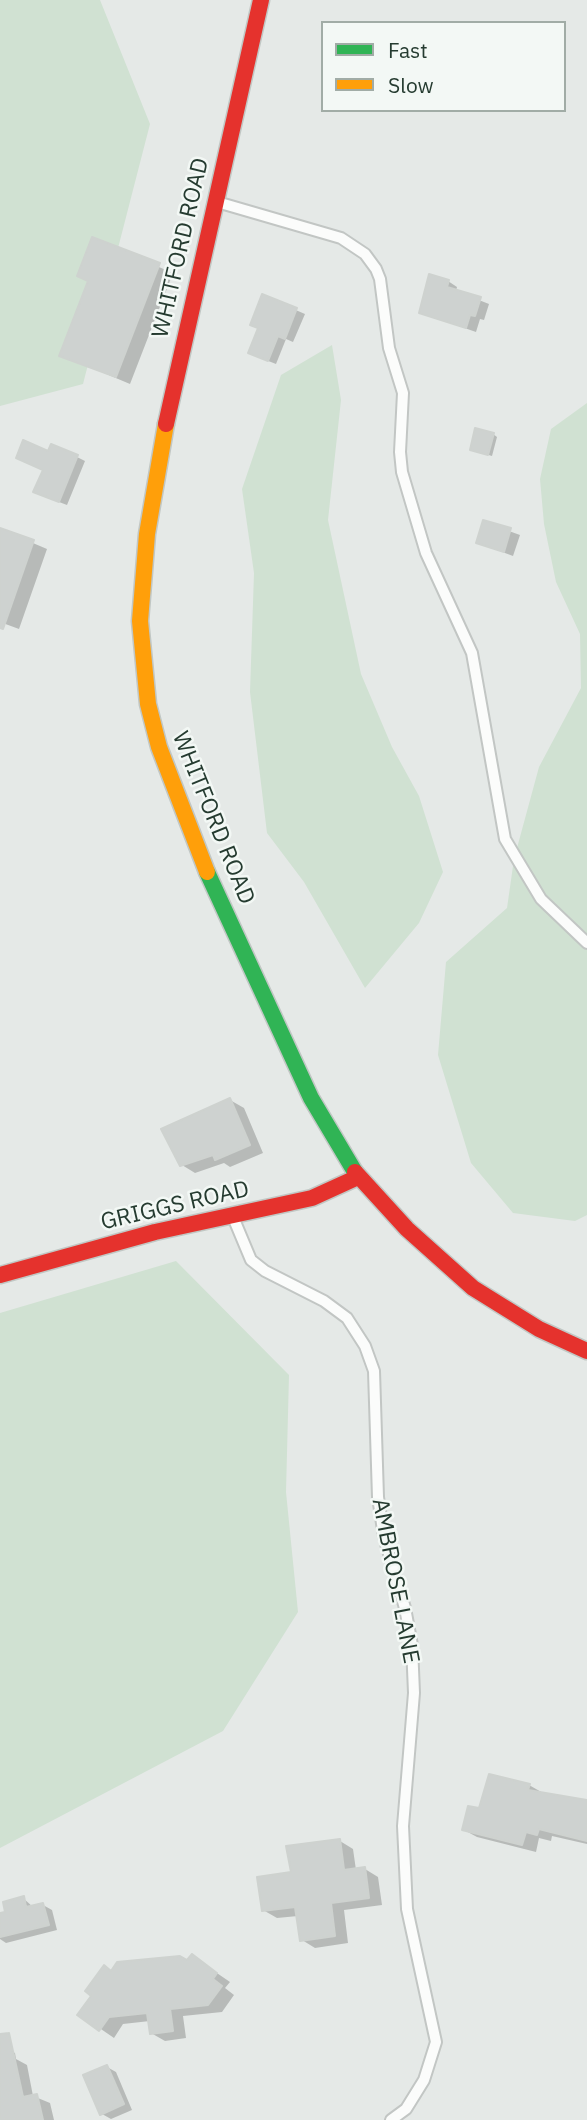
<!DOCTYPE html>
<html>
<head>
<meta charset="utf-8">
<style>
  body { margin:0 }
  #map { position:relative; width:587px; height:2120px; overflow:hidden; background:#e5e9e7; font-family:"IBM Plex Sans",sans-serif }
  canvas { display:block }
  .legend { position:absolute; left:321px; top:21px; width:245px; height:91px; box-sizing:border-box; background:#f3f8f5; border:2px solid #a1aca6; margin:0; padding:9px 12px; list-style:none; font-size:21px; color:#253b30 }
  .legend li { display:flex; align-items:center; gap:14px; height:35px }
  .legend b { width:35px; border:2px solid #a1aca6 }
</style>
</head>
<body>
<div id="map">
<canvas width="587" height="2120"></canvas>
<ul class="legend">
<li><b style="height:9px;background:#30b455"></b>Fast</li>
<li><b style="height:9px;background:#ff9f0a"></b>Slow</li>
</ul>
</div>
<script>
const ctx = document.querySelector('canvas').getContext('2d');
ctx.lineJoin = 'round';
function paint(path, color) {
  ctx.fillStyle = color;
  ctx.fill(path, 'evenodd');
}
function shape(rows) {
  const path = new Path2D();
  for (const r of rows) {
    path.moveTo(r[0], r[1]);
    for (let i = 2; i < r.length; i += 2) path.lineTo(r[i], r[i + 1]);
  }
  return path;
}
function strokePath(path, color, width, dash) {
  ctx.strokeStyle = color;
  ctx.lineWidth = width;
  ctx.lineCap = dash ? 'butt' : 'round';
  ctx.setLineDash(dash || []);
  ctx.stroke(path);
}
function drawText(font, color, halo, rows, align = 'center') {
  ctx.font = font + ' "IBM Plex Sans",sans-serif';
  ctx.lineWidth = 5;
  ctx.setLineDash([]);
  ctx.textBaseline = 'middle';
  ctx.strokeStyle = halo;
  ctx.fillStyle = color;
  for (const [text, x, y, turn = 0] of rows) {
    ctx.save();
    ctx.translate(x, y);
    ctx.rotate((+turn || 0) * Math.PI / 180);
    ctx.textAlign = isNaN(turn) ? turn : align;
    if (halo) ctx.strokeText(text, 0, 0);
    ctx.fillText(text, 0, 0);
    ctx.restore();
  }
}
paint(shape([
  [0,0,100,0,150,124,83,384,0,406],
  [332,345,341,400,328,520,361,674,392,747,419,796,443,872,419,923,365,988,304,882,267,833,250,692,254,573,242,489,281,375],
  [587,403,587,1215,575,1221,513,1213,471,1163,438,1055,446,962,507,908,514,859,539,767,581,688,580,634,556,582,544,524,540,479,551,429],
  [176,1261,289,1375,286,1492,298,1612,223,1731,0,1848,0,1313]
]), '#d0e1d2');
paint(shape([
  [93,239,173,273,130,384,61,355,90,282],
  [448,281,457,287,456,291,489,304,484,320,480,319,476,332,421,313],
  [263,296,305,314,293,342,286,339,276,364,258,357],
  [493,434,497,437,492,456,472,450],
  [49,453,77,457,85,461,67,505,43,496],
  [484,522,520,535,513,556,478,543],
  [0,529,47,549,19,629,0,622],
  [230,1100,244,1108,263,1153,230,1167,224,1163,195,1173,182,1165],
  [529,1785,543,1793,587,1802,587,1844,552,1836,551,1841,539,1838,536,1852,477,1837,464,1830,480,1810],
  [340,1841,353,1849,356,1870,365,1869,378,1877,382,1905,344,1910,348,1943,315,1948,302,1940,298,1916,277,1918,263,1910,293,1873],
  [23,1898,33,1907,43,1905,52,1910,57,1930,6,1943,0,1939,0,1915,7,1913],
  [192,1956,230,1982,225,1988,234,1995,222,2012,183,2016,186,2038,165,2041,151,2033,150,2021,123,2024,114,2038,79,2014,112,1972,188,1962],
  [0,2046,15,2053,16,2059,27,2065,33,2096,50,2103,54,2120,0,2120],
  [107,2067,116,2072,132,2110,111,2119,102,2114]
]), '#0003');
const building = shape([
  [92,237,160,263,116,377,59,356,88,281,77,276,92,237],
  [429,274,449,280,447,287,481,297,475,316,470,315,466,328,419,313,429,274],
  [262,294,297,308,285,339,278,336,268,361,248,353,258,328,250,325,262,294],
  [475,428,494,433,488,455,470,450,475,428],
  [23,440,48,451,51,444,78,455,59,502,33,492,43,470,16,458,23,440],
  [483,520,511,528,504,552,476,543,483,520],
  [0,528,34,540,3,629,0,628,0,528],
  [230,1098,250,1145,215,1160,213,1155,180,1166,161,1129,230,1098],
  [489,1774,530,1784,528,1790,587,1800,587,1841,539,1829,537,1835,526,1832,522,1845,462,1830,468,1806,479,1808,489,1774],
  [340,1839,344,1870,365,1867,369,1898,331,1903,335,1936,300,1941,295,1907,262,1911,257,1877,291,1872,286,1846,340,1839],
  [24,1896,26,1907,43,1903,49,1925,0,1937,0,1913,5,1912,3,1902,24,1896],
  [192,1954,217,1973,213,1979,222,1986,208,2005,170,2009,173,2031,150,2034,147,2013,109,2017,99,2031,77,2015,91,1996,85,1991,104,1965,111,1971,117,1962,180,1956,187,1960,192,1954],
  [9,2033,23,2097,37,2094,43,2120,0,2120,0,2034,9,2033],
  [107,2065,124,2104,100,2115,83,2075,107,2065]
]);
paint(building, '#ced2d0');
strokePath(building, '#ced2cf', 2);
const lane = shape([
  [217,202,341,238,365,254,376,269,380,279,389,348,403,393,400,452,402,472,426,553,472,653,505,839,541,899,587,943],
  [233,1217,251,1260,265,1271,324,1301,347,1318,365,1346,374,1371,378,1497,384,1537,405,1608,412,1645,414,1693,403,1826,407,1909,436,2042,424,2080,406,2109,391,2120]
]);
const fast = shape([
  [207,872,311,1098,355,1172]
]);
const slow = shape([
  [166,424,147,534,140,621,148,704,159,747,207,872]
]);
const jam = shape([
  [166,424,261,0],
  [355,1172,407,1229,473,1288,539,1329,587,1351],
  [0,1275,155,1232,312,1198,358,1177]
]);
strokePath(lane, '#c2c6c4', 14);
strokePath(fast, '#c1c7c4', 19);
strokePath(slow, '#c1c7c4', 19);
strokePath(jam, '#c1c7c4', 19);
strokePath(lane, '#fbfcfb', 10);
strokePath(fast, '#30b455', 16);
strokePath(slow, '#ff9f0a', 16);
strokePath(jam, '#e5322d', 16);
drawText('23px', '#253b30', '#f3f8f5', [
  ["WHITFORD ROAD",181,248,-77],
  ["WHITFORD ROAD",213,818,68],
  ["GRIGGS ROAD",175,1206,-13],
  ["AMBROSE LANE",395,1581,79]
]);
</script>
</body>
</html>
